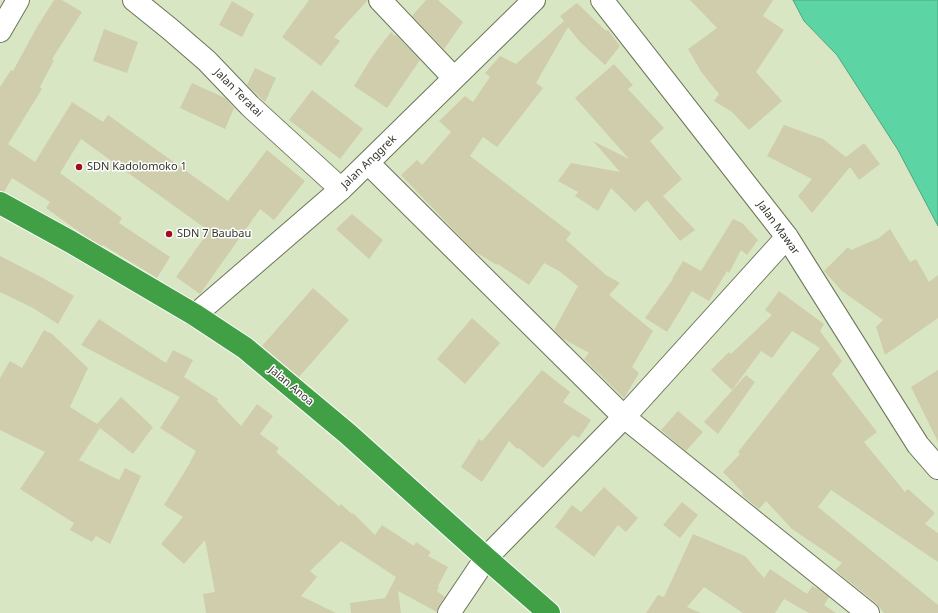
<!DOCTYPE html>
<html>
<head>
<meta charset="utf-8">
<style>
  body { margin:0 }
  canvas { display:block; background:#d9e6c4 }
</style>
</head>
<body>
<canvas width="938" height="613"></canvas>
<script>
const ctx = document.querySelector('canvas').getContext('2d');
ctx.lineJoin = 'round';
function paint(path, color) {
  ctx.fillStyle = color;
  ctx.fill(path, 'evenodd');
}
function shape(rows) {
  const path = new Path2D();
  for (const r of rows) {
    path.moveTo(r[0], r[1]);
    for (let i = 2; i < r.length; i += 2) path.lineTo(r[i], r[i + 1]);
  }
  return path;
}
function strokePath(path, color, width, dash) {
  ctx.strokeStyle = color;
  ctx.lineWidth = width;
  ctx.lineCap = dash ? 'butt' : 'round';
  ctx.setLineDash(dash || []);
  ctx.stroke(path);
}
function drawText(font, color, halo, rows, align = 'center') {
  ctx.font = font + ' "Noto Sans",sans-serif';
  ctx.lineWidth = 3;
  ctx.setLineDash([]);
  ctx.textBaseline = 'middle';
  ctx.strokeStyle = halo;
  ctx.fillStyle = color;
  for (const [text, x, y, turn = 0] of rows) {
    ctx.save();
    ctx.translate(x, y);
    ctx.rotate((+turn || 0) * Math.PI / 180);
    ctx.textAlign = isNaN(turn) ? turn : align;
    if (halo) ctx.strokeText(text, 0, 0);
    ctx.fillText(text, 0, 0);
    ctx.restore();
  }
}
const water = shape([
  [793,0,938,0,938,226,898,150,837,55,804,21,793,0]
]);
paint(water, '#5cd4a4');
strokePath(water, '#4fa57f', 1);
paint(shape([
  [54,0,62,0,82,12,52,59,54,60,40,87,42,89,8,144,35,162,72,102,103,122,108,115,228,201,267,150,305,181,274,220,260,209,200,294,176,277,209,231,81,139,60,173,122,218,119,223,170,257,157,278,103,245,102,246,85,236,46,208,50,202,12,178,4,192,0,191,0,87,11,70,13,71,37,27],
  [309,0,368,0,334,37,340,41,321,66,282,37],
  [426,0,438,0,463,22,444,49,412,16],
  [690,0,773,0,763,16,784,30,756,72,782,101,749,130,732,112,714,101,719,94,702,73,688,49,717,28],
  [232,1,254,14,242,37,219,25],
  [577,3,606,31,608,30,620,46,605,65,580,42,568,27,536,83,543,88,497,147,483,137,470,156,571,233,566,240,606,275,620,283,609,295,653,331,632,367,639,373,624,398,584,359,589,353,562,338,554,330,578,286,559,271,544,263,529,285,498,264,497,265,474,251,401,175,417,160,422,165,451,132,439,121,465,96,473,102,490,77,485,73,500,56,516,64,564,21,560,16],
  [104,29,138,42,127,73,93,61],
  [391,32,395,36,396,35,420,60,387,108,354,86,372,57],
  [614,64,633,85,628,89,664,128,650,141,682,179,663,196,695,230,680,241,647,200,635,212,611,188,598,211,575,196,578,192,558,181,571,163,620,172,593,141,629,159,575,98],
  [255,68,276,78,265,102,247,85],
  [192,83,225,98,234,108,225,129,180,108],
  [312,90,363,129,340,159,289,120],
  [784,125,823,139,846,157,864,143,880,164,859,180,850,167,812,213,798,196,812,179,767,156],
  [352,214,383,240,369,259,336,229],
  [733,219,742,223,758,240,747,255,741,250,729,273,727,271,709,301,692,291,667,332,645,318,673,279,672,279,683,261,701,271],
  [890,229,910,262,916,259,929,282,938,275,938,318,885,355,876,327,883,320,842,291,824,271,848,247,851,250,879,238],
  [0,256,43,278,74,296,58,324,33,308,0,292],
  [313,288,349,320,299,377,262,346],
  [779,291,824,324,820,331,842,361,832,374,877,432,864,442,905,492,908,489,935,513,925,524,938,533,938,562,831,490,818,507,938,605,938,613,884,613,876,603,835,570,842,563,792,529,766,501,759,509,742,495,743,493,723,472,740,454,738,452,820,348,792,331,772,358,761,351,732,390,711,370,729,352,731,354,772,315,765,310],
  [472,318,500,343,465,384,437,359],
  [99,319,166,363,173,350,193,360,184,377,218,399,217,401,241,426,257,404,273,416,260,434,279,448,276,452,339,506,341,504,352,514,353,513,375,535,382,525,414,546,416,542,431,552,428,556,448,567,438,586,439,587,437,591,445,597,439,606,437,612,398,591,401,613,351,613,350,603,385,598,396,577,341,541,310,571,317,577,301,596,336,613,206,613,203,594,215,592,205,540,184,564,161,544,183,517,164,505,190,463,190,462,196,451,160,428,180,397,81,345],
  [44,330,52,334,88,368,70,407,97,424,121,397,153,427,133,454,100,428,79,460,119,480,125,468,141,476,110,544,96,536,92,542,70,530,74,523,20,489,45,452,0,430,0,378,10,361,22,368],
  [542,370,570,392,563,402,591,420,579,438,573,435,543,468,519,448,517,449,509,441,482,482,461,467,479,439,482,441],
  [938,370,938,442,911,387],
  [746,375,755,382,718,434,704,422],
  [678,411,703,432,686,451,661,430],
  [604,487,638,518,626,532,618,525,594,557,555,527,572,505,581,512],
  [682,502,698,515,680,538,663,525],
  [693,534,745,556,764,578,770,569,807,594,812,586,818,589,829,597,824,605,836,613,809,613,784,599,775,613,743,613,704,587,687,607,701,613,646,613,658,595,664,597]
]), '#cfcdab');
const minor = shape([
  [134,0,170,29,207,61,250,106,341,189],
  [380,0,454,78],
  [602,0,787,237,918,445,938,468],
  [0,31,18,0],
  [368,163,624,417,868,613],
  [195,315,341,189,534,0],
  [449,613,486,558,624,417,787,237]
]);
const highway = shape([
  [0,203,71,242,195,315,245,348,348,434,486,558,549,613]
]);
strokePath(minor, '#6b7658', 24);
strokePath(highway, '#fff', 24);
strokePath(minor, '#fff', 22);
strokePath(highway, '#41a046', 22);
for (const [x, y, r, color] of [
  [79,167,4,"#a40b1b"],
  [169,234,4,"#a40b1b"]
]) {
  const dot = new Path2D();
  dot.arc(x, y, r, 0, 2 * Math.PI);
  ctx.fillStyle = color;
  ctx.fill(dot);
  strokePath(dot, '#fff', 1.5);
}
drawText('11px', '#313629', '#fff', [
  ["Jalan Teratai",238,93,45],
  ["Jalan Anggrek",369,162,-44],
  ["Jalan Mawar",778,228,54],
  ["Jalan Anoa",291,386,40]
]);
drawText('11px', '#313629', '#fff', [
  ["SDN Kadolomoko 1",87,167],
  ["SDN 7 Baubau",177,234]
], 'left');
</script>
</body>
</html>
